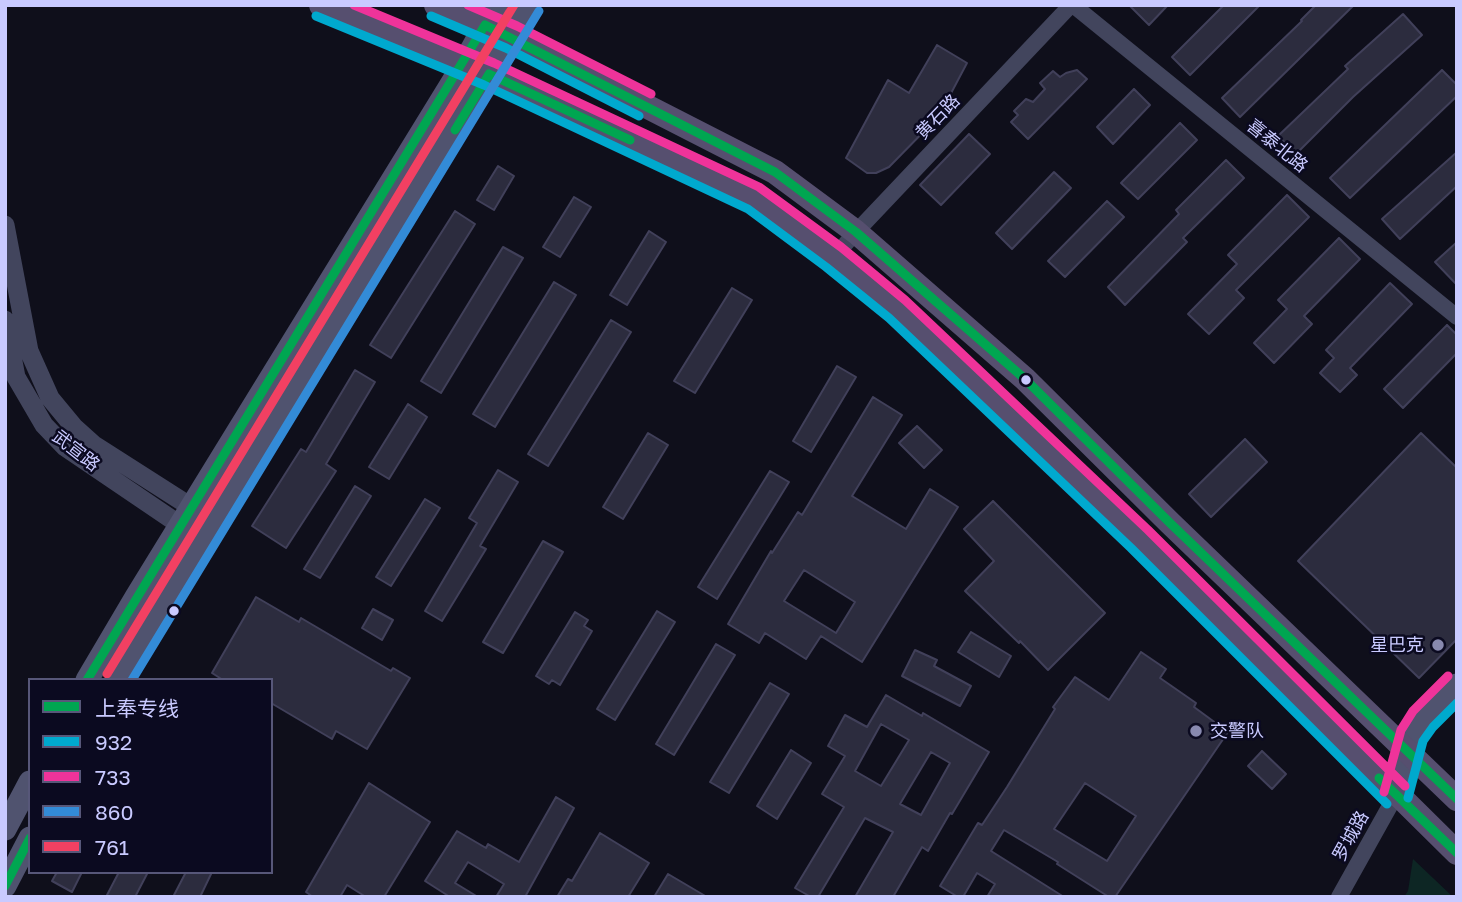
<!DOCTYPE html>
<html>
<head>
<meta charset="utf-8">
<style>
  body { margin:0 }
  #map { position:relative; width:1462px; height:902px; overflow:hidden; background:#0f0f1b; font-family:"Golos Text","Noto Sans SC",sans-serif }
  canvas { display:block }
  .frame { position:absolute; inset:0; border:7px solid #c9caff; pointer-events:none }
  .legend { position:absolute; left:28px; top:678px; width:245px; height:196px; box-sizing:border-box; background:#0b0a20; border:2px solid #575779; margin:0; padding:9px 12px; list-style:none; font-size:21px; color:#c9caff }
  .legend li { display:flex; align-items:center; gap:14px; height:35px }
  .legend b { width:35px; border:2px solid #575779 }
</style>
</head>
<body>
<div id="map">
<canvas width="1462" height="902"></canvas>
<div class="frame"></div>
<ul class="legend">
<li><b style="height:9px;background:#00a651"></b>上奉专线</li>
<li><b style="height:9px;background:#00a9ce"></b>932</li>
<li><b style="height:9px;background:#ef339a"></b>733</li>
<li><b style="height:9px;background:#338bd7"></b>860</li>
<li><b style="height:9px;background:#f24062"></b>761</li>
</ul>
</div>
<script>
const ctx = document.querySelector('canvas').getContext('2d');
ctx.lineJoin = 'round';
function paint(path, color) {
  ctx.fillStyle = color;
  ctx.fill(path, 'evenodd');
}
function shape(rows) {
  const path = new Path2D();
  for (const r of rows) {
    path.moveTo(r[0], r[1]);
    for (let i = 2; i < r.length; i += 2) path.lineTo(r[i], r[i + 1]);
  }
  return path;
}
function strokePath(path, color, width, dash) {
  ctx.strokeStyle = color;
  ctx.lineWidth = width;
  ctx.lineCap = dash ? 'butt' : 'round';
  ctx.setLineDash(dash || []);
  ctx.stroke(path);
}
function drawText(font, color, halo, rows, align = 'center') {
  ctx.font = font + ' "Golos Text","Noto Sans SC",sans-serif';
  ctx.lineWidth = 5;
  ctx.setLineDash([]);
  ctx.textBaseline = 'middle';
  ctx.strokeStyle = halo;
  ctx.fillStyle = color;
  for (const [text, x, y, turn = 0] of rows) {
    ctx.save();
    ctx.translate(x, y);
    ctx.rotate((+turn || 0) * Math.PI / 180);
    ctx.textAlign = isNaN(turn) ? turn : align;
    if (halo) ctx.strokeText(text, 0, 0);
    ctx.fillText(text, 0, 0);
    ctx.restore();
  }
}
paint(shape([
  [1413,859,1453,897,1404,897,1408,891]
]), '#0d2624');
const building = shape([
  [1129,5,1168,5,1149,25,1129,5],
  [1224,5,1260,5,1190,75,1172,57,1224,5],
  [1316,5,1354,5,1240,117,1222,98,1302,21,1301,20,1316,5],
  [1403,14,1422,35,1353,97,1296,154,1278,136,1348,69,1345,66,1403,14],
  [937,45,967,63,939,116,889,167,876,173,867,173,846,158,888,80,909,93,937,45],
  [1077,70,1087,79,1028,139,1011,122,1018,115,1014,111,1026,99,1033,102,1045,89,1040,83,1053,71,1060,77,1066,73,1077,70],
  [1442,70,1457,85,1457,96,1350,198,1330,178,1442,70],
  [1134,89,1150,105,1113,144,1097,127,1134,89],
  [1180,123,1197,140,1138,199,1121,183,1180,123],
  [969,134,990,154,941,205,920,185,969,134],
  [1457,152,1457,186,1400,239,1382,219,1457,152],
  [1226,160,1244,178,1183,238,1187,242,1125,305,1108,287,1179,214,1176,210,1226,160],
  [498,166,514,176,494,210,477,200,498,166],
  [1054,172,1071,188,1012,249,996,233,1054,172],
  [1287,195,1309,217,1236,290,1244,298,1209,334,1188,314,1237,264,1228,255,1287,195],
  [574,197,591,207,560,257,543,247,574,197],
  [1107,201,1124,217,1065,277,1048,261,1107,201],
  [455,211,475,224,391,358,370,345,455,211],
  [649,231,666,242,627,305,610,295,649,231],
  [1339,238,1360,259,1304,316,1312,324,1274,363,1254,343,1287,309,1278,300,1339,238],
  [1457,242,1457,285,1435,262,1457,242],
  [503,247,523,258,441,393,421,381,503,247],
  [554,282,576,295,495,427,473,414,554,282],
  [1390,283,1412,304,1350,368,1357,375,1340,392,1320,373,1334,358,1326,350,1390,283],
  [732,288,752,300,695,393,674,381,732,288],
  [611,320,631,332,548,466,528,454,611,320],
  [1447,325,1457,335,1457,353,1403,408,1384,389,1447,325],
  [837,366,856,377,811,452,793,441,837,366],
  [355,370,375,382,326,464,336,471,286,548,252,526,301,449,306,452,355,370],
  [873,397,902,415,852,496,906,529,930,489,958,507,862,662,821,636,806,659,765,633,759,643,728,624,771,551,772,553,798,512,802,515,873,397],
  [804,570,855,602,836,633,784,601,804,570],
  [408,404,427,417,389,479,369,467,408,404],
  [917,426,942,450,924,468,899,443,917,426],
  [648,433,668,445,623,519,603,507,648,433],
  [1421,433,1457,468,1457,639,1419,678,1298,561,1421,433],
  [1245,439,1267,462,1211,517,1189,494,1245,439],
  [498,470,518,482,480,546,486,549,442,621,425,611,477,523,469,518,498,470],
  [770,471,789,482,717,599,698,587,770,471],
  [355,486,371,496,320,578,304,569,355,486],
  [425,499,440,508,391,586,376,577,425,499],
  [993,501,1105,613,1048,670,1020,641,1019,643,965,591,994,561,964,529,993,501],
  [543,541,563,552,503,653,483,642,543,541],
  [256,597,299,622,301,618,391,671,393,668,410,678,367,749,336,731,332,739,271,703,271,680,223,680,212,673,256,597],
  [373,609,393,620,382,640,362,628,373,609],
  [657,611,675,622,615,720,597,709,657,611],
  [575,612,588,620,584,626,592,631,560,685,552,680,549,684,536,676,575,612],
  [971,632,1011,656,999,677,958,652,971,632],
  [716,644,735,655,674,755,656,744,716,644],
  [915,650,937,660,934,666,971,686,960,706,902,676,915,650],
  [1141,652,1166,669,1160,678,1196,703,1194,707,1228,732,1115,897,1109,897,1057,864,1058,862,1004,830,991,851,1064,897,987,897,995,884,977,873,963,897,958,897,940,886,978,823,982,825,1007,787,1055,709,1053,707,1075,677,1109,700,1141,652],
  [1085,783,1136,816,1107,861,1054,829,1085,783],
  [770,683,789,694,729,793,710,782,770,683],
  [886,695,922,716,923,713,989,752,952,814,950,813,928,851,922,847,893,897,855,897,893,832,865,818,818,897,811,897,795,888,844,807,822,794,845,756,828,746,845,715,867,727,886,695],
  [881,724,909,740,881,786,855,771,881,724],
  [931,752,950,763,921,815,900,804,931,752],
  [791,750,811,763,777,819,757,806,791,750],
  [1262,751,1286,774,1272,789,1248,766,1262,751],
  [369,783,430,822,384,897,366,897,347,885,340,897,313,897,306,892,369,783],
  [556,797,574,808,525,897,496,897,504,884,468,862,455,883,478,897,450,897,425,881,457,831,486,848,488,844,519,862,556,797],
  [600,833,649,863,628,897,557,897,568,879,572,881,600,833],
  [57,872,82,872,72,892,52,881,57,872],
  [119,872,148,872,135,897,106,897,119,872],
  [186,872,212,872,200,897,173,897,186,872],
  [668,874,707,897,654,897,668,874]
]);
paint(building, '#2c2c3e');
strokePath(building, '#41405a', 2);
strokePath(shape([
  [1073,5,1457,317],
  [834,257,856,232,1071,5],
  [1339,897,1396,795]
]), '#42455d', 16);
strokePath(shape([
  [5,225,29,351,50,398,74,427,94,445,213,521],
  [5,320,16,377,44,425,65,447,180,525,204,537]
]), '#42455d', 19);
strokePath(shape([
  [87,680,136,597,463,65,496,5],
  [117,680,529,5],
  [1396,795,1412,736,1423,719,1457,685],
  [5,829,30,782],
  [5,886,30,838]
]), '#50536f', 23);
strokePath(shape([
  [321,5,489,74,754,198,834,257,897,309,1105,505,1457,853],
  [436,5,511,37,775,172,856,232,1025,379,1170,523,1457,799]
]), '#564f6f', 24);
strokePath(shape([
  [455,130,489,74,630,140],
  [87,680,485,25,775,172,856,232,1025,379,1170,523,1457,799],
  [1379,778,1457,853],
  [5,886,30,838]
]), '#00a651', 9);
strokePath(shape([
  [316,16,484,85,748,209,826,267,889,318,1131,548,1387,804],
  [431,16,506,48,639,116],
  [1408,798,1423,741,1433,727,1457,703]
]), '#00a9ce', 9);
strokePath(shape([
  [354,5,494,63,759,187,841,247,905,300,1148,530,1405,786],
  [468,5,517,26,651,94],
  [1384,792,1401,730,1413,711,1448,676]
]), '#ef339a', 9);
strokePath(shape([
  [132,680,539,11]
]), '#338bd7', 9);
strokePath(shape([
  [107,674,514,5]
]), '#f24062', 9);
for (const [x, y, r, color] of [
  [1026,380,6,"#c9caff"],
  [174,611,6,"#c9caff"],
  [1438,645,7,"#8889af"],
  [1196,731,7,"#8889af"]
]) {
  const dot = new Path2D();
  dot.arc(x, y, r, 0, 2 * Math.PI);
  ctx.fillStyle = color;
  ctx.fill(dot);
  strokePath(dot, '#0b0a20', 2.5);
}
drawText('18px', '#c9caff', '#0b0a20', [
  ["黄石路",938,117,-46],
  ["喜泰北路",1277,146,39],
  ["武宣路",76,451,38],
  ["罗城路",1351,836,-61]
]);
drawText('18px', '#c9caff', '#0b0a20', [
  ["星巴克",1424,645],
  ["交警队",1210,731,"left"]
], 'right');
</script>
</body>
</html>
